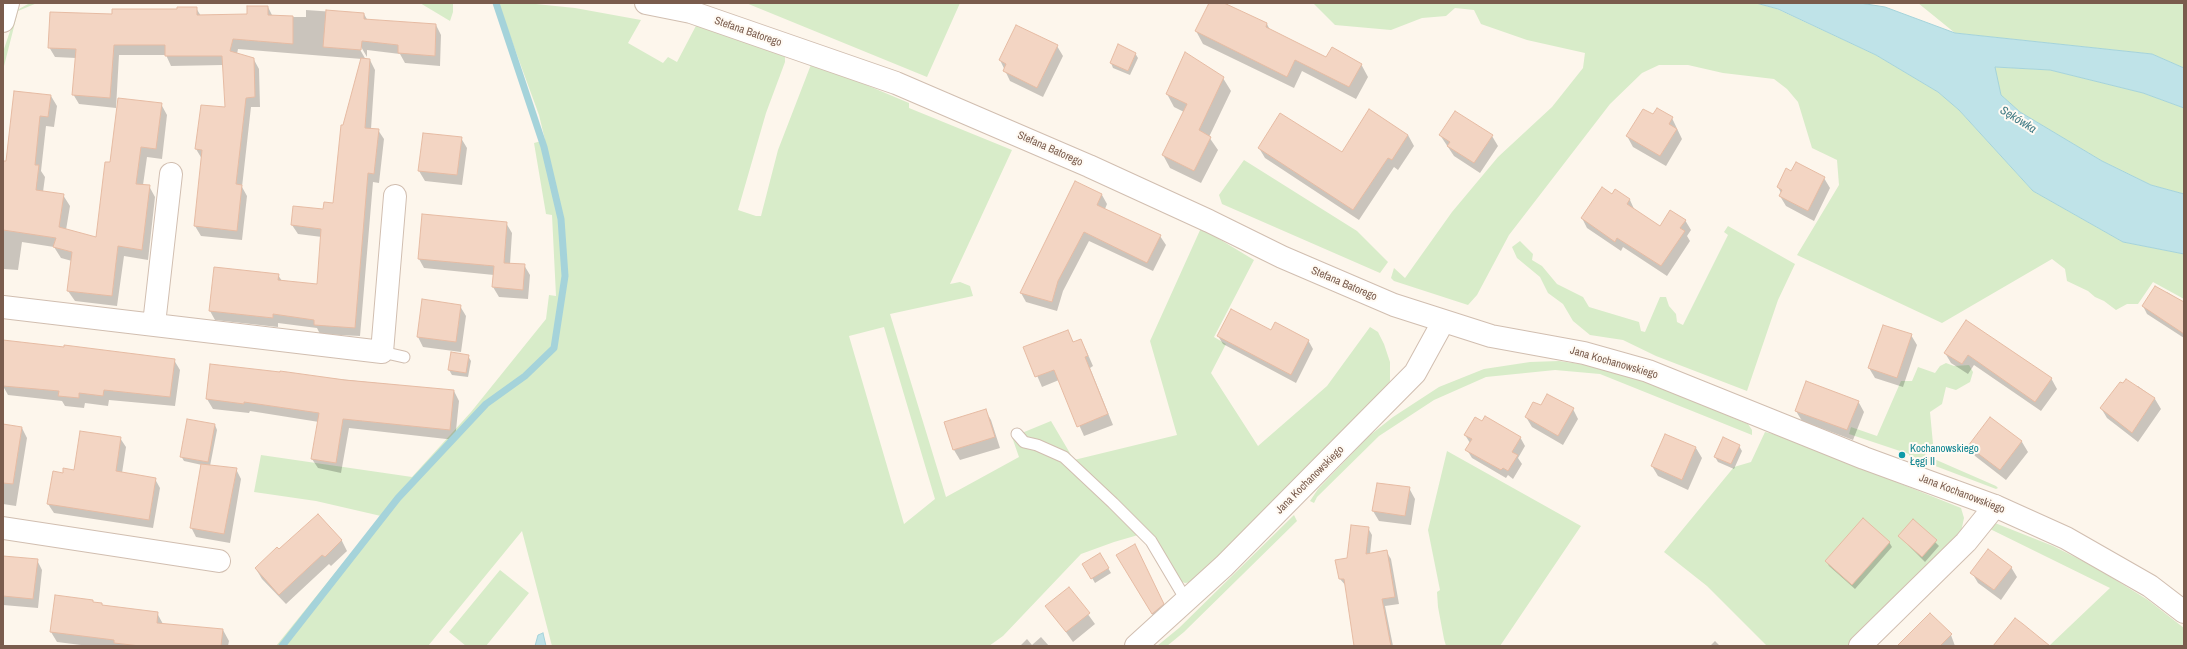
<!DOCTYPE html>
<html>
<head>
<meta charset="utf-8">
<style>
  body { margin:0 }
  #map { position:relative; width:2187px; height:649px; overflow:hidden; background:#fdf6ec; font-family:"Archivo Narrow",sans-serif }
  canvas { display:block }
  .frame { position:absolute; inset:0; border:4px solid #7a5c4d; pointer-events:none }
</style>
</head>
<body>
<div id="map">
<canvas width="2187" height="649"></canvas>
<div class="frame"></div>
</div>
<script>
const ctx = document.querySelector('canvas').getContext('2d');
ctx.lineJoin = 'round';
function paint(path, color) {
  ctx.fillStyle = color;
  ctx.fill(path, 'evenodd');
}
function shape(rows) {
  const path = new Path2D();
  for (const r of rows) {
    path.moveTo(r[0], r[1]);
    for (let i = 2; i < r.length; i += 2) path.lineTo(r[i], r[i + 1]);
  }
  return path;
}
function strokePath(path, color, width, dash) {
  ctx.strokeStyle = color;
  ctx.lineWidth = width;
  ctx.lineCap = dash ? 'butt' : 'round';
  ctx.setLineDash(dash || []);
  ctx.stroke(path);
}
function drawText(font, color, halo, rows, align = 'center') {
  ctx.font = font + ' "Archivo Narrow",sans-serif';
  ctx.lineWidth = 4;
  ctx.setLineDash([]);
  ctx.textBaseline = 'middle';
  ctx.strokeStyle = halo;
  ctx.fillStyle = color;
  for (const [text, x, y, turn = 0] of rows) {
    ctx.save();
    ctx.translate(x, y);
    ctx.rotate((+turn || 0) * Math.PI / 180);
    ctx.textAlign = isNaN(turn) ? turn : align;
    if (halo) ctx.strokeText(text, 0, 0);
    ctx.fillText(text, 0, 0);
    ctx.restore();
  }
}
paint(shape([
  [30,3,37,3,18,11,3,70,3,52,17,10],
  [420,3,453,3,453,12,450,21],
  [498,3,526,3,575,8,641,20,628,43,663,63,668,57,677,62,699,20,785,52,785,62,766,113,738,210,756,216,761,216,778,150,812,62,909,103,909,108,1012,150,950,284,960,282,970,286,973,296,890,314,946,497,1019,457,1012,437,1051,421,1074,460,1177,435,1150,341,1201,228,1254,260,1214,337,1226,344,1211,373,1258,446,1327,386,1370,327,1378,332,1384,344,1390,362,1390,381,1381,398,1192,582,1185,583,1180,581,1145,533,1114,542,1081,554,1003,636,989,646,552,646,522,531,428,646,276,646,381,516,316,501,254,492,261,455,412,477,471,412,546,319,549,295,556,296,552,215,546,214,534,143,545,140,539,115],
  [884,327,935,499,904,524,849,336],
  [746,3,960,3,927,77],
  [1313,3,1756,3,1777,9,1876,55,1938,92,1959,110,2033,191,2123,242,2184,254,2184,299,2153,282,2138,304,2127,304,2116,310,2104,301,2095,297,2088,291,2067,281,2065,269,2052,259,1942,323,1797,255,1839,185,1837,160,1812,148,1798,102,1787,89,1774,79,1723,73,1688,65,1659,65,1642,73,1610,104,1509,235,1477,295,1468,305,1394,281,1391,278,1394,268,1405,278,1452,212,1498,157,1552,107,1583,68,1585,53,1527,40,1481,24,1474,10,1455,8,1446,16,1422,18,1391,30,1335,25],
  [1918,3,2184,3,2184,68,2152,54,1955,33],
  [1994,67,2050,70,2143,93,2184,108,2184,194,2151,185,2102,161,2020,112,2001,95],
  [1244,160,1357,231,1388,262,1380,273,1222,204,1219,195],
  [1728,226,1795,264,1778,300,1747,391,1656,356,1623,340,1590,335,1573,321,1563,304,1548,293,1540,277,1517,258,1512,247,1520,241,1533,254,1532,260,1542,266,1557,284,1583,297,1589,307,1639,322,1641,331,1645,332,1660,297,1666,297,1669,306,1676,314,1677,322,1683,325,1728,235,1724,232],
  [1559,361,1601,367,1653,384,1748,424,1752,430,1752,435,1600,374,1555,370,1486,377,1434,400,1379,436,1317,497,1314,503,1310,501,1318,489,1369,436,1393,417,1439,387,1484,369,1530,362],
  [1946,363,1954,366,1969,365,1973,372,1970,382,1956,390,1946,387,1942,404,1930,412,1933,444,1925,455,1996,486,1998,488,1996,489,1909,456,1909,454,1849,434,1851,427,1877,436,1901,381,1912,381,1918,367,1935,373,1940,366],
  [1765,432,1782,436,1961,508,1964,518,1961,532,1851,646,1767,646,1707,586,1664,552,1734,467,1751,462],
  [1447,451,1581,526,1500,646,1446,646,1444,639,1438,607,1437,592,1440,590,1428,530],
  [1294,515,1297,521,1184,632,1167,646,1157,646,1179,628],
  [1995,523,2053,546,2093,566,2148,600,2184,628,2184,646,2049,646,2110,588,1986,527],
  [500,570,529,593,486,646,466,646,449,632]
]), '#d8ecc9');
const water = shape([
  [1756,3,1860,3,1885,7,1955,33,2152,54,2184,68,2184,108,2143,93,2050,70,1995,67,2001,95,2020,112,2102,161,2151,185,2184,194,2184,254,2123,242,2033,191,1959,110,1938,92,1876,55,1778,9,1756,3],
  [543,633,546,646,535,646,538,635,543,633]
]);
paint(water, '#bfe3e8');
strokePath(water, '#a5d3da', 1);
paint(shape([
  [1210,3,1222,3,1267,24,1270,30,1326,59,1361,64,1368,77,1356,99,1302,71,1294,88,1203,44,1196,31],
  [268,7,273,17,306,17,306,10,364,14,368,21,436,25,441,35,440,66,405,63,400,54,367,50,367,57,360,45,358,46,366,60,370,60,375,70,371,129,378,130,384,139,379,183,373,182,360,336,320,334,317,328,278,323,278,327,215,320,210,311,278,275,282,281,318,286,322,237,298,234,292,225,334,204,344,127,362,59,238,49,237,54,253,58,259,69,260,107,251,107,242,187,247,196,242,240,201,236,195,226,202,159,196,149,226,109,223,65,171,66,166,55,119,55,116,108,79,104,73,94,76,58,55,57,49,47,113,15,196,8,201,16,248,15],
  [1057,46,1063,56,1043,97,1010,81,1000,60],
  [1135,53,1138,58,1130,75,1113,68,1111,63],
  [1223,78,1231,91,1209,137,1218,150,1201,183,1170,168,1163,155,1184,112,1174,107,1167,94],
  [51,96,57,106,54,127,46,126,41,171,45,177,43,192,63,195,70,206,66,230,97,238,111,164,161,104,167,115,162,159,147,157,143,185,149,186,155,197,148,260,124,256,117,306,75,301,68,291,72,261,61,258,54,247,22,242,18,270,4,269,3,273,3,162,7,162],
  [1653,116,1672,118,1682,139,1666,166,1633,147,1627,136],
  [1408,135,1414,146,1398,170,1394,167,1359,220,1265,158,1259,148,1342,154],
  [1440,135,1492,136,1498,146,1480,173,1454,156],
  [461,138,467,148,462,185,425,181,419,171],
  [1792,172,1824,178,1830,188,1814,221,1786,206,1780,196,1781,193,1778,187],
  [1075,182,1102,195,1107,204,1105,209,1160,236,1166,245,1153,271,1089,241,1063,291,1057,311,1026,302,1021,293],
  [1602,189,1612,196,1616,190,1630,200,1635,211,1660,228,1685,220,1691,230,1687,236,1690,241,1667,276,1623,247,1621,251,1587,228,1582,218],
  [506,223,512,233,510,264,524,265,530,275,528,299,499,297,493,287,494,275,424,268,419,259],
  [2167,292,2184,303,2184,338,2147,314,2143,306],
  [460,306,466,316,461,352,423,347,418,337],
  [1966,321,2051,378,2057,389,2041,411,1974,365,1968,374,1951,363,1945,353],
  [1067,331,1074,343,1081,340,1086,350,1093,366,1090,368,1113,425,1084,436,1059,380,1042,387,1025,348],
  [1271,331,1308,340,1313,349,1296,383,1223,344,1218,336],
  [1911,335,1917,345,1903,387,1875,378,1869,368],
  [3,341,174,360,180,370,175,406,109,400,108,406,85,403,84,408,65,406,62,401,8,395,3,386],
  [468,356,471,361,468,377,452,375,449,370],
  [281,373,454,391,459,401,455,440,349,428,341,473,318,468,312,459,319,422,250,411,249,413,213,409,207,399],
  [2138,386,2155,399,2161,409,2138,442,2107,418,2101,408],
  [1858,401,1864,412,1853,440,1802,421,1796,411],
  [1573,409,1578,419,1563,445,1532,427,1526,417],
  [985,410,991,420,1000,448,960,460,954,450,946,423],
  [1990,418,2022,442,2028,452,2006,480,1975,456,1969,446],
  [215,425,217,430,210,466,236,469,241,479,230,543,196,537,191,527,202,465,184,461,181,456],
  [3,427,22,428,27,438,16,506,3,504],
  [1465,435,1520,437,1525,446,1518,458,1522,464,1513,479,1508,475,1506,478,1472,458,1467,450,1470,443],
  [120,438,126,447,122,473,155,479,160,488,153,528,54,513,48,504,63,474,75,472],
  [1739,446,1742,451,1734,469,1718,462,1715,457],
  [1696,448,1702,458,1688,490,1658,476,1652,466],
  [1409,488,1415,499,1411,525,1379,521,1373,511],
  [318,515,342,541,347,551,331,566,329,564,286,604,262,579,256,569,279,551],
  [1913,520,1939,546,1925,562,1899,536],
  [1368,528,1372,535,1370,554,1386,551,1391,559,1399,604,1385,606,1393,646,1356,646,1346,586,1340,579,1348,558],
  [1889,542,1892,547,1855,589,1829,566,1826,561],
  [1137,550,1166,609,1155,619,1120,560],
  [1100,554,1111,573,1095,583,1084,564],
  [3,557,37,560,42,570,38,608,3,605],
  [2011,567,2017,577,2001,600,1978,583,1972,573],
  [1069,588,1095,624,1073,642,1047,606],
  [93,603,102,604,103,606,157,613,163,624,223,630,229,641,228,646,89,646,57,642,51,632],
  [1951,635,1955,646,1907,646],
  [1041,637,1049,646,1020,646,1027,639,1032,645],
  [1715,641,1720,646,1710,646]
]), '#0003');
strokePath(shape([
  [282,646,398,498,486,404,525,376,554,348,565,276,561,219,544,147,496,3]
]), '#a5d3da', 7);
const building = shape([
  [1209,3,1224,3,1267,23,1266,27,1326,57,1332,47,1362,64,1349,87,1295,60,1287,77,1195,31,1209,3],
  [247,6,268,6,268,15,293,16,293,44,233,39,230,51,254,58,255,97,246,98,236,184,242,185,237,231,194,226,202,150,195,149,201,105,225,107,222,56,165,56,165,45,114,45,110,98,72,95,76,49,48,48,50,12,112,14,112,9,177,9,177,7,197,7,197,15,247,14,247,6],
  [326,10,364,13,364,19,436,24,435,56,398,53,398,45,362,41,361,50,323,47,326,10],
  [1016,25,1058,45,1037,88,1003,71,1006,64,999,60,1016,25],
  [1118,44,1136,53,1128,71,1110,63,1118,44],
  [1185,52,1224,77,1199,130,1211,137,1194,171,1162,155,1187,104,1166,94,1185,52],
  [361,58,370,59,365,128,379,129,374,174,368,173,355,328,314,325,314,320,273,314,273,318,209,311,214,267,279,274,278,280,317,284,321,229,291,225,293,206,323,209,324,202,333,203,341,125,343,125,361,58],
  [14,91,51,95,48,117,40,116,35,165,39,165,36,190,64,194,59,227,96,237,105,162,110,162,118,98,162,103,156,149,141,147,136,184,150,185,142,250,118,246,112,296,67,291,72,252,53,247,56,238,3,230,3,161,6,161,14,91],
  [1657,108,1673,117,1669,124,1677,129,1660,156,1626,136,1643,109,1653,114,1657,108],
  [1369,109,1408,135,1392,160,1388,158,1353,210,1258,148,1280,113,1342,152,1369,109],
  [1455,111,1493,135,1474,163,1447,146,1450,142,1439,135,1455,111],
  [423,133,462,137,457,175,418,171,423,133],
  [1796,162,1825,177,1808,211,1779,196,1782,190,1777,187,1786,168,1791,171,1796,162],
  [1075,181,1102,194,1097,205,1161,235,1147,263,1084,232,1058,281,1052,302,1020,293,1075,181],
  [1602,187,1612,194,1615,189,1630,199,1627,204,1660,226,1670,210,1686,220,1680,228,1685,231,1661,266,1617,238,1615,242,1581,218,1602,187],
  [422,214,507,222,504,263,525,264,523,290,492,287,494,266,418,259,422,214],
  [2155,286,2184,302,2184,334,2142,306,2155,286],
  [422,299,461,305,456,342,417,337,422,299],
  [1231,309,1271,330,1275,322,1309,340,1291,375,1217,336,1231,309],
  [1966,320,2052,378,2035,402,1968,355,1962,364,1944,353,1966,320],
  [1883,325,1912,334,1897,378,1868,368,1883,325],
  [1068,330,1073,342,1081,339,1088,356,1085,357,1108,414,1077,427,1054,370,1035,377,1023,347,1068,330],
  [3,340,64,347,64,345,175,359,170,397,104,390,103,396,79,393,79,398,58,396,59,391,3,386,3,340],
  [451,352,469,355,466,373,448,370,451,352],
  [210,364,280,372,280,371,345,380,454,390,450,430,343,419,336,463,311,459,319,413,244,402,244,404,206,399,210,364],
  [2126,379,2155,398,2132,433,2100,408,2120,382,2123,383,2126,379],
  [1806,381,1859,401,1847,430,1795,411,1806,381],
  [1547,394,1574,408,1558,436,1525,417,1533,402,1541,405,1547,394],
  [986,409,995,437,953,450,944,422,986,409],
  [1485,416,1521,437,1512,452,1518,455,1508,471,1503,468,1501,470,1465,450,1472,439,1464,435,1475,417,1482,421,1485,416],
  [1990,417,2022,441,2000,470,1968,446,1990,417],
  [187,419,215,424,208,462,180,457,187,419],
  [3,424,22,427,13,484,3,483,3,424],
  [80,431,121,437,116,471,156,478,149,520,47,504,53,471,63,473,63,468,74,470,80,431],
  [1665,434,1696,447,1682,480,1651,466,1665,434],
  [1723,437,1740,445,1731,464,1714,457,1723,437],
  [201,464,237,468,224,534,190,528,201,464],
  [1377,483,1410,487,1405,516,1372,511,1377,483],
  [318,514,342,540,325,557,322,555,279,595,255,568,277,547,279,549,318,514],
  [1863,518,1890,542,1852,585,1825,561,1863,518],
  [1913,519,1937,540,1922,557,1898,536,1913,519],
  [1351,525,1369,527,1366,554,1387,550,1395,597,1382,599,1391,646,1354,646,1344,579,1339,579,1335,560,1347,558,1351,525],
  [1135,544,1164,604,1152,614,1116,555,1135,544],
  [1988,549,2012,567,1994,590,1970,573,1988,549],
  [1100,553,1109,568,1091,579,1082,564,1100,553],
  [3,556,38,559,33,599,3,596,3,556],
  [1069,587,1090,613,1066,632,1045,606,1069,587],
  [55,595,93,600,93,602,102,603,102,605,158,612,157,623,223,629,221,646,140,646,114,643,114,640,50,632,55,595],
  [1930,613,1952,634,1940,646,1897,646,1930,613],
  [2015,618,2023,624,2050,646,1993,646,2015,618]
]);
paint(building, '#f3d5c3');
strokePath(building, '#e6bba3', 1);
const service = shape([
  [382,352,404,357],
  [1017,434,1024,442,1037,445,1064,457,1113,503,1151,541,1186,600]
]);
const minor = shape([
  [3,21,8,3],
  [3,307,382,352,395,196],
  [154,324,171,174],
  [3,528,219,561],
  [1136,646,1224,566,1415,373,1443,322],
  [1860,646,1966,542,1995,506]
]);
const tertiary = shape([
  [646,3,691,12,896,83,1089,166,1209,221,1282,257,1394,305,1491,336,1584,353,1648,371,1864,458,1995,506,2066,538,2150,586,2184,612]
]);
strokePath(service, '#d1beb0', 13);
strokePath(minor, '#d1beb0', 24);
strokePath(tertiary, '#d1beb0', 24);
strokePath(service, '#fff', 11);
strokePath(minor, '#fff', 22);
strokePath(tertiary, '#fff', 22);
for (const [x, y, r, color] of [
  [1902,455,4,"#0f9aa8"]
]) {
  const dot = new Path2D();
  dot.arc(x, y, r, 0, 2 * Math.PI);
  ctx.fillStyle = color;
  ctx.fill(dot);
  strokePath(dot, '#fffaf3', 1.5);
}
drawText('11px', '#7a5c4d', '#fffaf3', [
  ["Stefana Batorego",748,32,19],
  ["Stefana Batorego",1050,149,24],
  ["Stefana Batorego",1344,284,23],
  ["Jana Kochanowskiego",1614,363,16],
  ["Jana Kochanowskiego",1310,480,-45],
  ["Jana Kochanowskiego",1962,494,21]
]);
drawText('11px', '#0d838f', '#fffaf3', [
  ["Kochanowskiego",1910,449],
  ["Łęgi II",1910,462]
], 'left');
drawText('italic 12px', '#437c86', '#fffaf3', [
  ["Sękówka",2018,120,32]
]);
</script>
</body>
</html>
